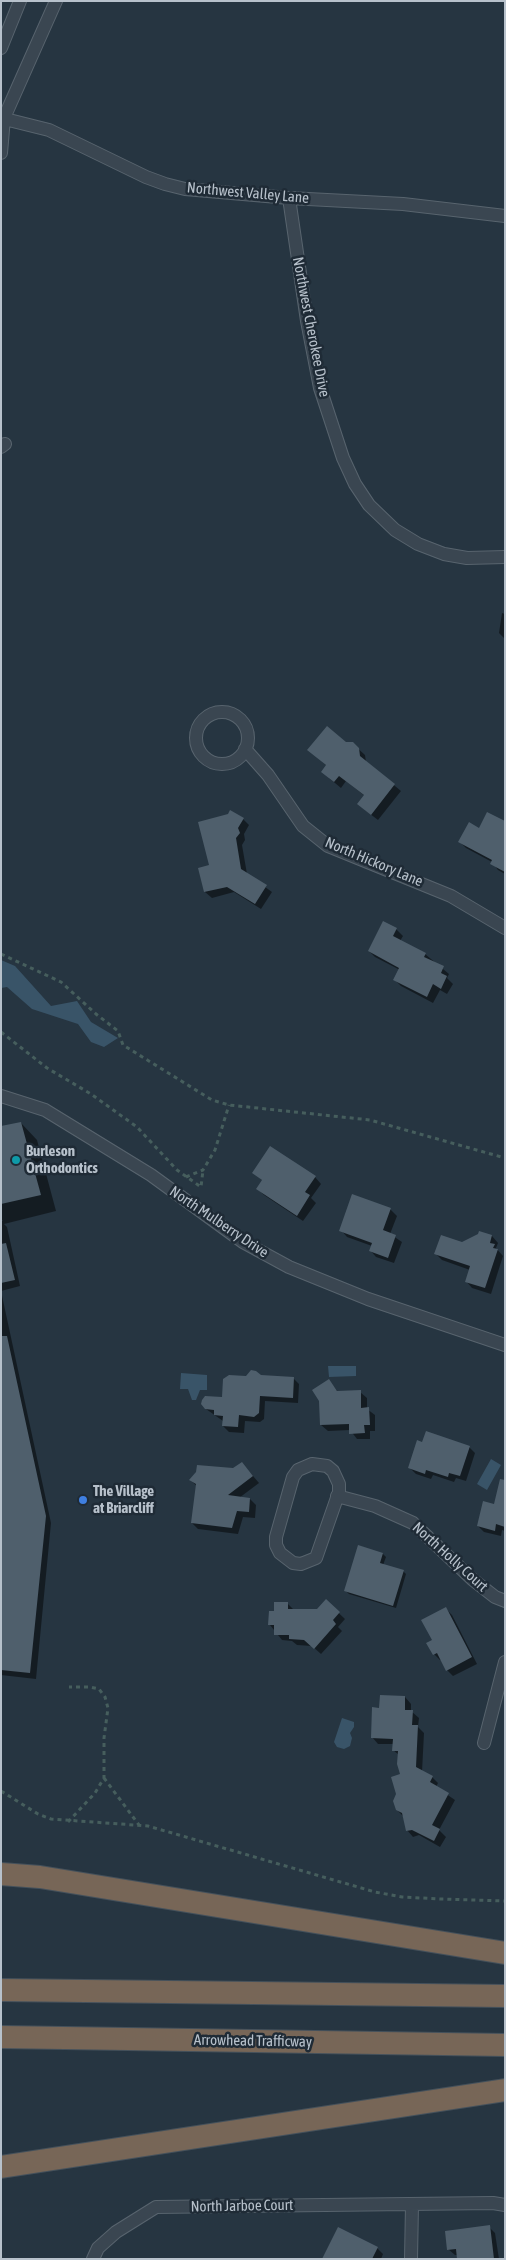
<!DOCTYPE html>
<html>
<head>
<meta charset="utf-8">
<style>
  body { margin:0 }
  #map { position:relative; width:506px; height:2260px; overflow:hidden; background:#263541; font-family:"Asap Condensed",sans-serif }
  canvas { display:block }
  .frame { position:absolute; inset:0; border:2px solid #b7c1cb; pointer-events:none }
</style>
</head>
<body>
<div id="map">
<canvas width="506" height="2260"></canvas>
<div class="frame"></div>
</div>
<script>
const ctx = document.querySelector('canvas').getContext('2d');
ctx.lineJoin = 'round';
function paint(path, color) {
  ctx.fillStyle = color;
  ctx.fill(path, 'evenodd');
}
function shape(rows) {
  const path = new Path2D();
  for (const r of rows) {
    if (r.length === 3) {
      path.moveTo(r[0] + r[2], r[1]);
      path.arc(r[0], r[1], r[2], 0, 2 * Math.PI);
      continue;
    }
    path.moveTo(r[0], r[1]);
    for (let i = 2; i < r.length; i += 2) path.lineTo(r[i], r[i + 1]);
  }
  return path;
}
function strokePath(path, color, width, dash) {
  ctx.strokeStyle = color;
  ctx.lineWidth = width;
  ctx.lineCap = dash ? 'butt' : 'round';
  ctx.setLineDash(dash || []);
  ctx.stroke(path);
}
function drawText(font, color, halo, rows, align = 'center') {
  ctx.font = font + ' "Asap Condensed",sans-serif';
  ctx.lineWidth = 5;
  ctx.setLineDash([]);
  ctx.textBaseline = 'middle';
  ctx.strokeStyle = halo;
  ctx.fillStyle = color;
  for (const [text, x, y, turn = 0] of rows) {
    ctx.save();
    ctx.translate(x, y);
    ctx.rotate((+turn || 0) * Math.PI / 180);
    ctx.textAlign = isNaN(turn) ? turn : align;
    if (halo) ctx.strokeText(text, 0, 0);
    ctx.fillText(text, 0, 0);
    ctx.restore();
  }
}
paint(shape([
  [1,960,15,966,51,1006,77,1001,91,1022,118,1038,104,1047,91,1042,78,1024,32,1009,7,987,1,988],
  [328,1366,356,1366,356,1376,329,1377],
  [181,1373,207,1375,207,1390,200,1390,196,1400,192,1400,188,1389,180,1389],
  [491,1459,501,1465,487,1490,477,1484],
  [342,1718,354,1722,354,1727,350,1733,352,1738,350,1746,344,1749,337,1747,334,1742]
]), '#395468');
paint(shape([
  [502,613,505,614,505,639,499,633],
  [345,743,353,744,365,755,366,762,401,791,378,820,365,810,365,796,346,781,341,788,329,778,327,766,309,750],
  [229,815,243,819,249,825,244,834,245,840,242,845,247,874,272,892,261,909,234,892,212,898,205,892,210,866],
  [505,822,505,874,498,870,492,862,466,848,460,842,479,829],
  [384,923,396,929,403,936,400,941,425,954,449,974,447,978,453,984,447,994,440,990,433,1003,401,986,395,980,400,970,375,957,369,951],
  [21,1123,37,1140,56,1211,4,1224,7,1227,20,1286,1,1291,51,1523,36,1679,1,1675,1,1221,3,1221,1,1219,1,1127],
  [254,1173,315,1177,321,1184,311,1198,316,1203,303,1221,264,1195,258,1189,263,1181],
  [390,1209,397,1216,390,1234,402,1242,394,1263,376,1257,370,1250,372,1246,347,1237,341,1230],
  [492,1236,498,1243,496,1248,503,1256,491,1294,472,1288,466,1281,470,1270,442,1260,436,1254,463,1243],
  [260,1376,293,1378,299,1384,298,1403,265,1401,264,1419,260,1422,245,1421,244,1433,229,1432,223,1426,223,1421,206,1409],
  [329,1381,338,1392,360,1392,367,1398,367,1409,375,1415,375,1431,370,1431,370,1439,357,1439,350,1430,328,1431,321,1425],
  [469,1447,475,1453,466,1481,456,1478,454,1482,433,1475,431,1479,416,1474,409,1467],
  [242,1463,259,1483,239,1498,250,1499,256,1505,255,1518,243,1517,238,1534,198,1529,192,1523,197,1486,190,1480,233,1470],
  [505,1499,505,1531,502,1530,501,1536,484,1532,478,1526],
  [359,1546,383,1554,386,1557,383,1565,403,1571,406,1574,396,1608,349,1594,346,1591],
  [326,1601,345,1619,338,1627,342,1631,321,1654,312,1646,297,1645,292,1641,282,1640,270,1625,275,1613,287,1603,294,1610,317,1610],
  [446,1609,452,1615,477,1664,453,1676,447,1670,441,1660,440,1660,434,1654,433,1641],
  [405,1697,411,1704,411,1711,419,1718,418,1727,424,1733,422,1772,432,1777,438,1783,436,1787,455,1800,439,1830,446,1837,440,1847,419,1835,413,1837,407,1830,403,1816,397,1810,402,1775,399,1755,393,1750,394,1744,378,1744,372,1737,380,1709],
  [489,2227,495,2233,499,2259,459,2259,458,2255,455,2255,448,2249],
  [377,2248,383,2254,381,2259,354,2259]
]), '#0007');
paint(shape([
  [327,726,346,742,353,742,359,748,360,756,395,784,371,815,357,804,364,795,339,776,334,782,321,772,326,765,307,750],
  [230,810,244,818,238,828,240,833,236,838,241,869,267,885,255,904,227,887,204,892,198,868,209,865,198,822,228,814],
  [487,812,505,821,505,872,490,864,492,860,458,842,469,822,479,828],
  [383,921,397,928,393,936,426,953,424,957,444,966,441,973,447,976,441,989,433,984,427,997,393,980,399,968,368,951],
  [21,1122,41,1195,1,1204,1,1126],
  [270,1146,316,1176,305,1192,310,1195,297,1216,256,1189,262,1180,252,1173],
  [352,1194,391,1208,383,1230,396,1235,388,1258,369,1251,372,1243,339,1231],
  [479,1231,492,1235,490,1243,495,1244,493,1248,498,1249,485,1288,465,1282,470,1266,434,1254,441,1235,462,1242,478,1234],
  [6,1243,15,1280,1,1283,1,1244],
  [1,1336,7,1336,46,1516,30,1673,1,1670],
  [251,1370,256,1371,261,1375,294,1377,293,1398,260,1396,259,1413,254,1417,239,1415,238,1427,222,1426,223,1416,214,1415,214,1410,205,1409,201,1404,202,1400,205,1396,222,1397,223,1379,229,1375,246,1376],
  [329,1379,337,1391,361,1390,361,1408,369,1407,370,1425,364,1425,365,1433,349,1434,349,1424,320,1425,319,1401,312,1390],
  [426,1431,470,1446,460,1476,449,1473,448,1477,426,1470,425,1474,408,1468,417,1440,422,1442],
  [242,1462,253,1476,228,1495,250,1498,249,1512,237,1511,232,1528,191,1523,196,1484,189,1480,196,1472,197,1465,233,1468],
  [500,1479,505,1480,505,1527,496,1524,495,1531,477,1526,483,1501,494,1504],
  [358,1545,383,1553,380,1563,404,1570,393,1606,344,1591],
  [326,1599,340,1612,333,1620,336,1624,314,1649,304,1640,289,1639,289,1635,274,1635,274,1625,268,1625,269,1611,274,1611,274,1602,288,1602,288,1609,317,1609],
  [446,1607,472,1657,446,1671,437,1653,433,1655,426,1643,432,1640,421,1620],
  [380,1695,405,1696,405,1710,413,1710,412,1725,418,1725,416,1767,433,1776,430,1782,449,1793,432,1825,440,1829,434,1841,412,1830,406,1831,402,1813,396,1810,393,1801,396,1794,391,1777,400,1774,397,1764,398,1751,392,1751,393,1739,371,1738,372,1707,379,1708],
  [490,2225,494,2259,457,2259,456,2249,447,2250,445,2231],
  [338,2227,378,2247,372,2259,322,2259]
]), '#4f5f6c');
const minor = shape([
  [1,48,20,1],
  [1,118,49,130,146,177,165,184,185,189,289,198,403,204,505,216],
  [1,153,4,118,56,1],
  [289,198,307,321,320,388,343,458,355,484,369,505,395,530,418,544,444,554,467,558,505,557],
  [1,447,5,444],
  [222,738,26],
  [245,749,268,775,303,826,328,846,451,896,505,928],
  [1,1096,45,1110,151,1175,243,1242,289,1267,368,1299,505,1345],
  [312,1464,327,1466,333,1471,339,1484,339,1492,316,1558,301,1564,293,1563,280,1553,276,1545,276,1537,293,1477,298,1470,312,1464],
  [337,1496,375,1506,413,1523,472,1579,495,1597,505,1601],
  [484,1743,505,1662],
  [93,2259,98,2248,116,2232,156,2207,493,2203,505,2205],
  [411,2259,412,2205]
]);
const motorway = shape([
  [1,1874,40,1877,505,1953],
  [1,1990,505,1996],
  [1,2037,505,2045],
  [1,2167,505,2090]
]);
strokePath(minor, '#58646e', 14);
strokePath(motorway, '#45515b', 24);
strokePath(shape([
  [1,954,61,982,96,1014,118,1031,123,1045,212,1100,229,1105,370,1120,505,1158],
  [1,1032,47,1068,91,1094,137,1127,177,1170,201,1187,203,1170],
  [186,1177,203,1170,215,1150,229,1105],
  [104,1778,139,1825],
  [1,1791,38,1814,51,1819,148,1826,375,1892,402,1897,441,1899,505,1901],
  [68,1822,95,1793,104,1778,104,1738,108,1708,105,1697,99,1689,90,1687,69,1687]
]), '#465e5d', 3, [4, 4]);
strokePath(minor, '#3a4651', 12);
strokePath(motorway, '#776657', 22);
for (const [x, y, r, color] of [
  [16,1160,5,"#0f9aa8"],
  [83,1500,5,"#3f7fe0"]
]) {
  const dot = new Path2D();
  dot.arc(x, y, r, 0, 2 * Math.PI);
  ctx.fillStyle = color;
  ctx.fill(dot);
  strokePath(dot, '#1f2b36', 2);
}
drawText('15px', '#b7c1cb', '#1f2b36', [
  ["Northwest Valley Lane",248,193,5],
  ["Northwest Cherokee Drive",311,327,79],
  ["North Hickory Lane",374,862,23],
  ["North Mulberry Drive",219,1222,34],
  ["North Holly Court",450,1557,42],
  ["Arrowhead Trafficway",253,2041,1],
  ["North Jarboe Court",242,2206,-1]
]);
drawText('bold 15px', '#b7c1cb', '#1f2b36', [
  ["Burleson",26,1151],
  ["Orthodontics",26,1168],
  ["The Village",93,1491],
  ["at Briarcliff",93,1508]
], 'left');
</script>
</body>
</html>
